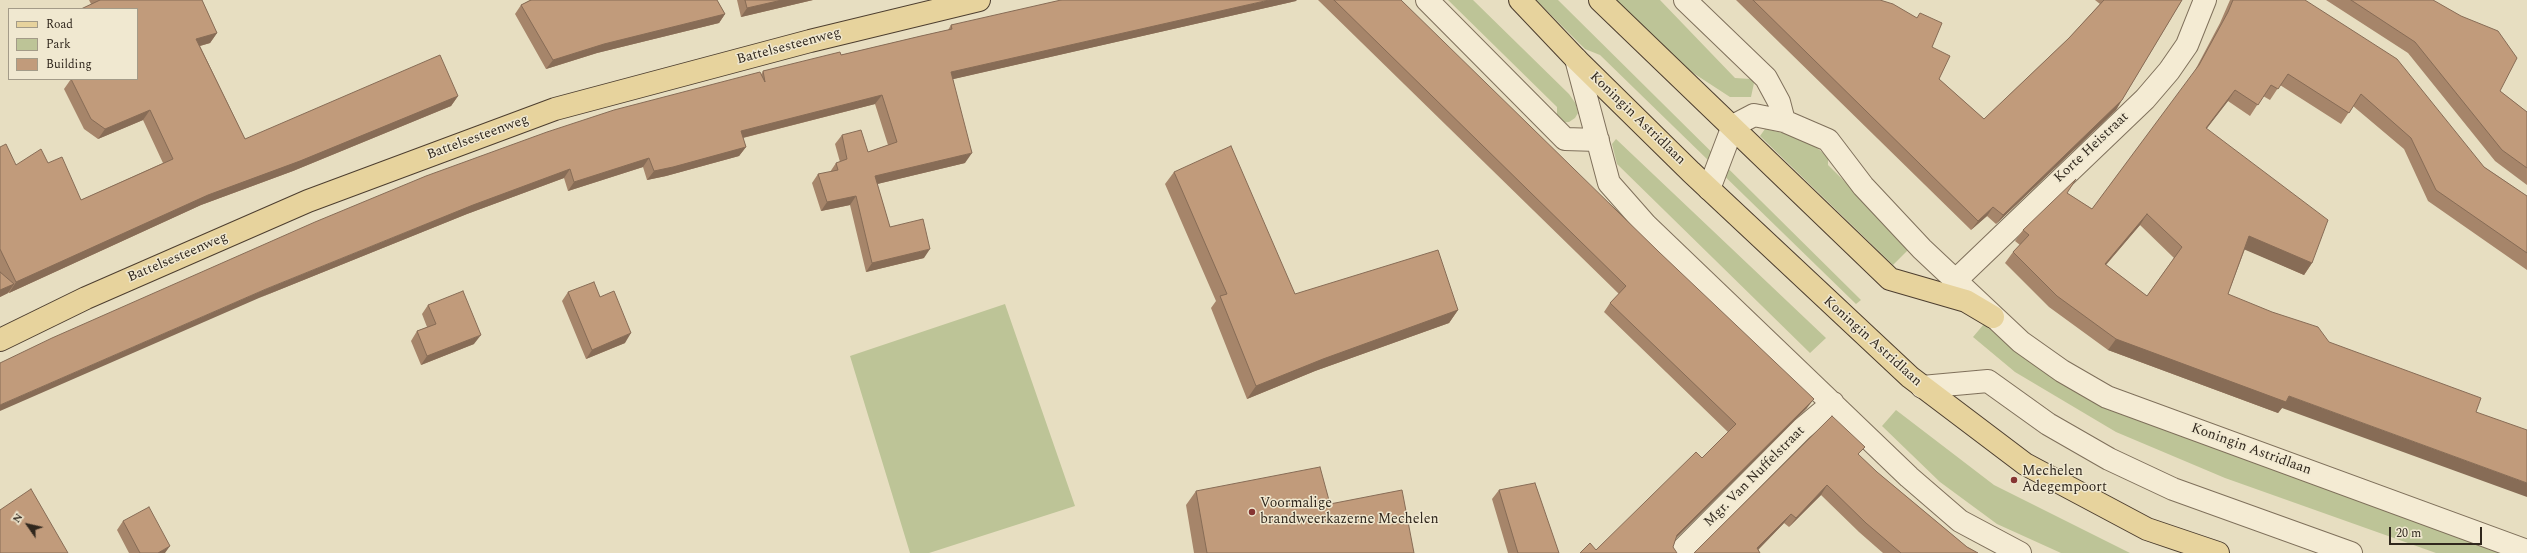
<!DOCTYPE html>
<html>
<head>
<meta charset="utf-8">
<style>
  body { margin:0 }
  #map { position:relative; width:2527px; height:553px; overflow:hidden; background:#e7dec1; font-family:Spectral,serif }
  canvas { display:block }
  .legend { position:absolute; left:8px; top:8px; width:130px; height:72px; box-sizing:border-box; background:#f0e8d0; border:1px solid #a39b88; margin:0; padding:5px 7px; list-style:none; font-size:12px; color:#30271d }
  .legend li { display:flex; align-items:center; gap:8px; height:20px }
  .legend b { width:20px; border:1px solid #a39b88 }
  .north { position:absolute; left:8px; top:505px; width:40px; height:40px; -webkit-text-stroke:3px #f0e8d0; paint-order:stroke; rotate:304deg; font-size:11px; font-weight:700; line-height:16px; text-align:center; color:#30271d }
  .north::after { content:''; display:block; margin:auto; width:14px; height:18px; background:#30271d; clip-path:polygon(50% 0,100% 100%,50% 72%,0 100%) }
  .scale { position:absolute; left:2389px; top:527px; width:93px; height:18px; box-sizing:border-box; border:2px solid #30271d; border-top:0; padding-left:5px; font-size:12px; line-height:14px; white-space:nowrap; color:#30271d; -webkit-text-stroke:3px #f0e8d0; paint-order:stroke }
</style>
</head>
<body>
<div id="map">
<canvas width="2527" height="553"></canvas>
<ul class="legend">
<li><b style="height:5px;background:#e7d39d"></b>Road</li>
<li><b style="height:11px;background:#bdc497"></b>Park</li>
<li><b style="height:11px;background:#c19b7b"></b>Building</li>
</ul>
<div class="north">N</div>
<div class="scale">20 m</div>
</div>
<script>
const ctx = document.querySelector('canvas').getContext('2d');
ctx.lineJoin = 'round';
function paint(path, color) {
  ctx.fillStyle = color;
  ctx.fill(path, 'evenodd');
}
function shape(rows) {
  const path = new Path2D();
  for (const r of rows) {
    path.moveTo(r[0], r[1]);
    for (let i = 2; i < r.length; i += 2) path.lineTo(r[i], r[i + 1]);
  }
  return path;
}
function strokePath(path, color, width, dash) {
  ctx.strokeStyle = color;
  ctx.lineWidth = width;
  ctx.lineCap = dash ? 'butt' : 'round';
  ctx.setLineDash(dash || []);
  ctx.stroke(path);
}
function drawText(font, color, halo, rows, align = 'center') {
  ctx.font = font + ' Spectral,serif';
  ctx.lineWidth = 3;
  ctx.setLineDash([]);
  ctx.textBaseline = 'middle';
  ctx.strokeStyle = halo;
  ctx.fillStyle = color;
  for (const [text, x, y, turn = 0] of rows) {
    ctx.save();
    ctx.translate(x, y);
    ctx.rotate((+turn || 0) * Math.PI / 180);
    ctx.textAlign = isNaN(turn) ? turn : align;
    if (halo) ctx.strokeText(text, 0, 0);
    ctx.fillText(text, 0, 0);
    ctx.restore();
  }
}
paint(shape([
  [1448,0,1473,0,1569,94,1576,104,1578,113,1575,118,1569,122,1557,123,1557,107],
  [1536,0,1558,0,1861,300,1856,304,1600,55,1585,49],
  [1609,0,1660,0,1735,78,1751,79,1754,83,1751,97,1730,97,1687,69],
  [1765,129,1805,138,1828,157,1828,165,1911,247,1893,265,1760,136],
  [1616,139,1826,338,1810,353,1617,164,1612,144],
  [1005,304,1075,506,929,553,910,553,850,356],
  [1984,324,2041,367,2105,408,2501,553,2436,553,2225,478,2116,432,2015,372,1973,337],
  [1896,410,1994,485,2130,553,2061,553,1997,524,1940,482,1882,426]
]), '#bdc497');
const minor = shape([
  [1427,0,1565,139,1598,140],
  [1685,0,1766,78,1779,102,1784,121],
  [1576,59,1609,183,1646,225,1909,477,1960,521,2020,553],
  [1709,189,1733,126,1754,115,1784,121,1828,140,1863,186,1922,249,2021,342,2062,371,2107,397,2527,551],
  [1956,280,2145,99,2169,71,2187,45,2205,0],
  [1922,387,1988,381,2048,424,2109,459,2173,489,2351,553],
  [1679,553,1802,429,1833,403]
]);
const major = shape([
  [1520,0,1576,59,1691,172,1910,377,2025,464,2147,529,2218,553],
  [1600,0,1890,279,1966,301,1993,317],
  [0,340,86,298,308,201,555,109,810,41,979,0]
]);
strokePath(minor, '#7f705b', 24);
strokePath(major, '#4d3e2f', 24);
strokePath(minor, '#f4ebd3', 22);
strokePath(major, '#e7d39d', 22);
paint(shape([
  [89,0,202,0,217,33,210,43,200,46,245,139,458,96,451,106,293,171,201,205,9,293,8,292,8,293,0,297,0,147,16,165,48,163,81,200,163,163,143,120,98,139,84,129,64,89,71,79,137,79,91,4],
  [530,0,717,0,725,14,719,23,597,53,546,69,515,14,521,5],
  [737,0,813,0,741,17],
  [1318,0,1401,0,1807,408,1675,539,1596,550,1702,458,1728,432,1604,312,1610,303,1619,294],
  [1736,0,1880,0,1932,47,1939,79,1984,119,2069,38,2100,4,2095,0,2182,0,2116,110,1996,224,1987,216,1971,230],
  [2230,0,2305,0,2484,167,2527,196,2527,270,2428,201,2404,149,2353,106,2341,124,2280,85,2270,100,2263,96,2250,116,2228,101,2206,129,2312,263,2304,275,2245,249,2228,294,2282,408,2278,413,2108,350,2049,307,2005,263,2013,252,2020,245,2015,241,2023,230,2067,193,2092,209,2193,74,2220,23],
  [2140,225,2174,258,2147,296,2106,265],
  [2326,0,2433,0,2500,91,2527,112,2527,185,2495,161,2408,53],
  [1296,1,953,79,965,163,877,184,890,227,924,258,866,272,850,205,821,211,812,183,818,174,830,172,836,163,840,162,835,144,842,135,868,152,888,145,875,104,743,138,746,147,739,156,666,176,647,180,643,167,568,191,564,178,467,214,259,298,761,75,763,71,841,55,921,36,948,30,951,25],
  [1174,172,1295,294,1458,310,1449,323,1315,371,1247,399,1211,308,1216,301,1165,184],
  [568,292,600,297,625,343,586,359,562,301],
  [428,305,474,344,421,365,411,341,417,331,427,327,422,314],
  [1859,455,1877,472,1967,547,1978,553,1883,553,1859,532,1821,495,1789,527,1784,523,1758,550,1694,553],
  [1499,490,1559,553,1508,553,1492,499],
  [1196,491,1330,504,1414,553,1194,553,1186,505],
  [123,521,165,553,129,553,117,530]
]), '#a6856a');
paint(shape([
  [782,0,813,0,741,17,747,8],
  [1269,0,1297,0,1296,1,945,81,951,72],
  [725,14,719,23,597,53,546,69,553,60,604,44],
  [217,33,210,43,189,49,196,39],
  [2235,90,2228,101,2198,140,2206,128],
  [882,95,875,104,734,140,741,131],
  [458,96,451,106,293,171,201,205,9,293,16,282,208,195],
  [2122,100,2116,110,1996,224,2003,215],
  [150,110,143,120,98,139,105,129],
  [746,147,739,156,666,176,647,180,654,171],
  [972,153,965,163,869,186,875,176],
  [649,158,643,167,568,191,574,182],
  [570,169,564,178,467,214,259,298,0,411,0,405,266,289,473,205],
  [856,196,850,205,821,211,827,202],
  [1993,207,1987,216,1971,230,1978,221],
  [2147,214,2140,225,2097,275,2105,264],
  [2249,236,2312,263,2304,275,2241,248],
  [930,249,924,258,866,272,872,263],
  [14,284,8,293,0,297,0,290],
  [1458,310,1449,323,1315,371,1247,399,1256,386,1323,359],
  [631,333,625,343,586,359,592,350],
  [481,335,474,344,421,365,427,356],
  [2116,339,2289,396,2527,483,2527,497,2282,408,2278,413,2108,350],
  [1814,399,1807,408,1670,544,1677,535],
  [1827,485,1821,495,1789,527,1796,518],
  [1791,514,1784,523,1755,553,1757,548],
  [170,546,165,553,158,553]
]), '#876c56');
const building = shape([
  [100,0,202,0,217,33,196,39,245,139,440,55,458,96,300,161,208,195,16,282,0,249,0,147,6,144,16,165,41,149,48,163,62,157,81,200,173,159,150,110,105,129,91,119,71,79,137,79,137,9,81,9,100,0],
  [531,0,717,0,725,14,604,44,553,60,521,5,531,0],
  [745,0,782,0,747,8,745,0],
  [1061,0,1269,0,951,72,972,153,875,176,890,227,923,219,930,249,872,263,856,196,827,202,818,174,838,170,836,163,847,159,842,135,861,130,868,152,897,142,882,95,741,131,746,147,673,167,654,171,649,158,574,182,570,169,473,205,266,289,0,405,0,363,52,338,315,222,426,176,547,132,614,110,760,72,765,82,763,71,840,52,841,55,921,36,952,29,951,25,1061,0],
  [1334,0,1401,0,1659,252,1814,399,1677,535,1673,547,1677,553,1580,553,1590,543,1596,550,1696,452,1702,458,1736,424,1610,303,1626,286,1334,0],
  [1753,0,1880,0,1893,4,1917,18,1920,13,1942,23,1932,47,1950,56,1939,79,1984,119,2069,38,2104,0,2182,0,2122,100,2003,215,1993,207,1978,221,1753,0],
  [2233,0,2305,0,2397,59,2484,167,2527,196,2527,253,2436,190,2411,138,2361,94,2349,113,2288,74,2278,89,2271,85,2258,105,2235,90,2206,128,2328,220,2312,263,2249,236,2228,294,2272,312,2318,327,2329,342,2481,398,2476,412,2527,430,2527,483,2289,396,2286,402,2116,339,2057,296,2013,252,2029,235,2023,230,2076,179,2067,193,2092,209,2199,65,2228,12,2233,0],
  [2147,214,2182,247,2147,296,2105,264,2147,214],
  [2351,0,2433,0,2461,16,2498,31,2517,58,2500,91,2527,112,2527,168,2502,150,2415,42,2351,0],
  [1231,146,1295,294,1438,250,1458,310,1323,359,1256,386,1220,296,1227,294,1174,172,1231,146],
  [0,272,14,284,0,290,0,272],
  [594,282,600,297,614,291,631,333,592,350,568,292,594,282],
  [463,291,481,335,427,356,417,331,436,324,428,305,463,291],
  [1832,416,1865,447,1858,454,1877,472,1967,547,1978,553,1901,553,1866,523,1827,485,1796,518,1791,514,1757,548,1760,553,1694,553,1832,416],
  [1320,467,1330,504,1402,490,1414,553,1207,553,1196,491,1320,467],
  [1535,483,1559,553,1518,553,1499,490,1535,483],
  [31,489,68,553,0,553,0,510,31,489],
  [149,507,170,546,158,553,140,553,123,521,149,507]
]);
paint(building, '#c19b7b');
strokePath(building, '#876c56', 1);
for (const [x, y, r, color] of [
  [2014,480,4,"#863532"],
  [1252,512,4,"#863532"]
]) {
  const dot = new Path2D();
  dot.arc(x, y, r, 0, 2 * Math.PI);
  ctx.fillStyle = color;
  ctx.fill(dot);
  strokePath(dot, '#f0e8d0', 1.5);
}
drawText('14px', '#30271d', '#f0e8d0', [
  ["Battelsesteenweg",789,47,-15],
  ["Koningin Astridlaan",1637,119,44],
  ["Battelsesteenweg",478,138,-20],
  ["Korte Heistraat",2092,148,-43],
  ["Battelsesteenweg",178,258,-23],
  ["Koningin Astridlaan",1872,342,42],
  ["Koningin Astridlaan",2251,450,20],
  ["Mgr. Van Nuffelstraat",1755,477,-45]
]);
drawText('14px', '#30271d', '#f0e8d0', [
  ["Mechelen",2022,472],
  ["Adegempoort",2022,488],
  ["Voormalige",1260,504],
  ["brandweerkazerne Mechelen",1260,520]
], 'left');
</script>
</body>
</html>
